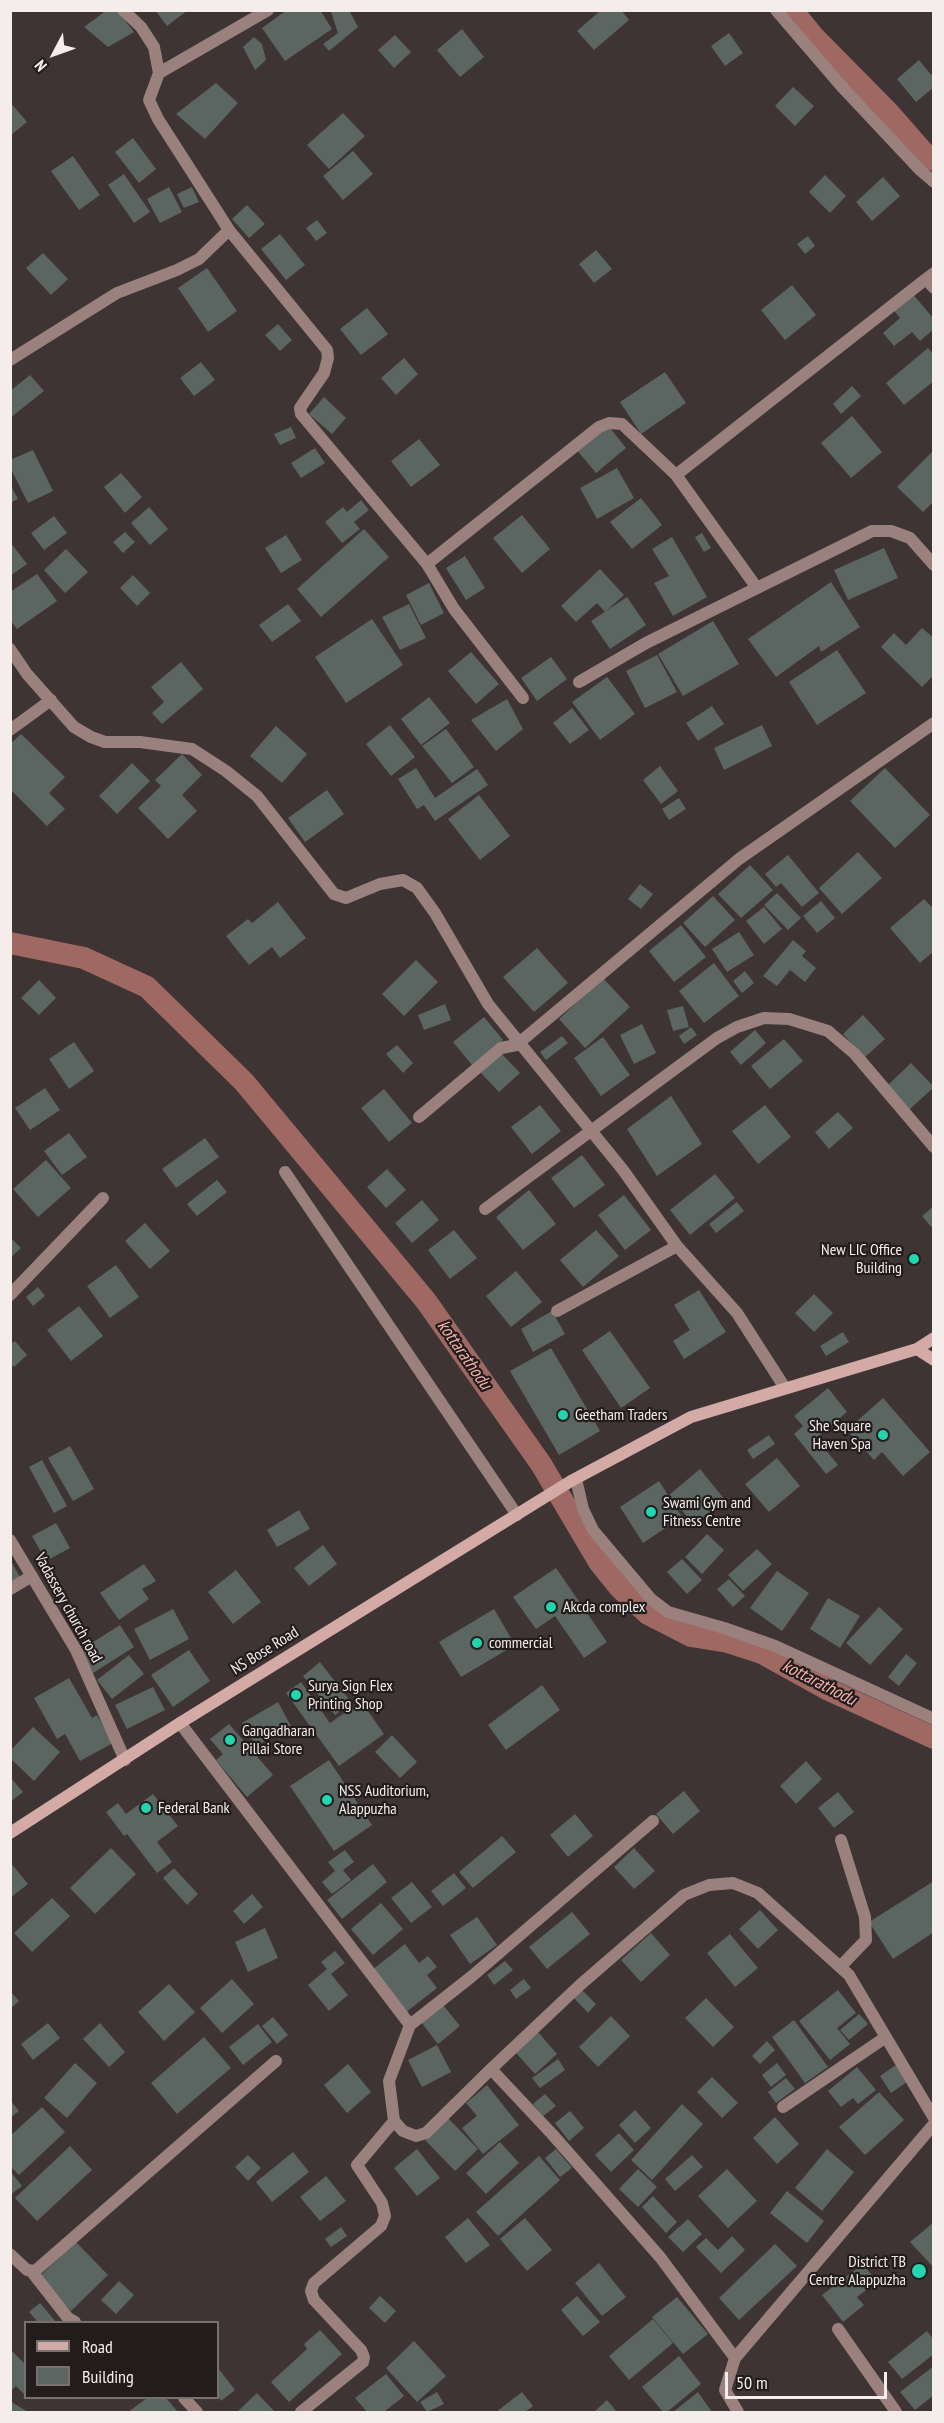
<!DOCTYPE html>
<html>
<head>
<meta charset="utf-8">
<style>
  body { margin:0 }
  #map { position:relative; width:944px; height:2423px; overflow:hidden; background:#3e3433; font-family:"PT Sans Narrow",sans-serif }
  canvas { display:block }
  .frame { position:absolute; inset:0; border:12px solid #f4edec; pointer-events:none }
  .legend { position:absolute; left:24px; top:2321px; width:195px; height:78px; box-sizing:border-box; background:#221d1c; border:2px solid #76706f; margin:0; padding:8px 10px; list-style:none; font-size:18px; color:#f4edec }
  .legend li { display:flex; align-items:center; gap:12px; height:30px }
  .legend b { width:30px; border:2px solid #76706f }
  .north { position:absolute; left:24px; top:24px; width:60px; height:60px; -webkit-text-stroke:4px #221d1c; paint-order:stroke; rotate:229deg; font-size:16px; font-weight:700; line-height:24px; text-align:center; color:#f4edec }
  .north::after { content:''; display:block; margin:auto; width:21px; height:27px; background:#f4edec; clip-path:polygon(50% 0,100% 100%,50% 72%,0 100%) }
  .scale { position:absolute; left:725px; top:2372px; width:162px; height:27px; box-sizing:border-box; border:3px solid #f4edec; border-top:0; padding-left:8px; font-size:18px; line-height:21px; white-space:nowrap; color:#f4edec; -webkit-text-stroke:4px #221d1c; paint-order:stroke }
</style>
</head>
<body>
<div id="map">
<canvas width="944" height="2423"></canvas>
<div class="frame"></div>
<ul class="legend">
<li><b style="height:8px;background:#d3aaa5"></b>Road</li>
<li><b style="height:16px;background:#5b6662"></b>Building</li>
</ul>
<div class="north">N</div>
<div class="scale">50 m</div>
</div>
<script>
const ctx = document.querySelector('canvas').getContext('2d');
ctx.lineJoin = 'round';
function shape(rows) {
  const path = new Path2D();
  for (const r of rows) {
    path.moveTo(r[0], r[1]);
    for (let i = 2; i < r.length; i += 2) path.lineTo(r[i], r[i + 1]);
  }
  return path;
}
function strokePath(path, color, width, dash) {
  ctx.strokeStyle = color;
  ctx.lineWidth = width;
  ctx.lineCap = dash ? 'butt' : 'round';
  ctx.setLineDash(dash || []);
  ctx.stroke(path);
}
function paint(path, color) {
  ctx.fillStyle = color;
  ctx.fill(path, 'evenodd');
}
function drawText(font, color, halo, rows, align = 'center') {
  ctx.font = font + ' "PT Sans Narrow",sans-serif';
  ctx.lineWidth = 4.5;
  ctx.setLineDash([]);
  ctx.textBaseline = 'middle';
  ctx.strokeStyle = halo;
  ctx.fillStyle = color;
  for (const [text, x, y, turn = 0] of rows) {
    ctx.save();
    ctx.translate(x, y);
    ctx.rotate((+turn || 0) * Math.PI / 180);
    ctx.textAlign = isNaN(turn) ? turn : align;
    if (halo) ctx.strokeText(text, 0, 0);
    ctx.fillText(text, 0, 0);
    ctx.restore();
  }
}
strokePath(shape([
  [792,10,813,36,889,113,924,153,934,160],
  [10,943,84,958,147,987,244,1082,426,1301,541,1464,599,1562,620,1588,648,1614,691,1636,728,1642,762,1653,829,1690,934,1738]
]), '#9f6863', 22);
paint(shape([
  [107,10,117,10,134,32,108,47,84,27],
  [155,10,188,10,167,26],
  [287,10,320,10,332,29,285,61,262,28],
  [334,10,349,10,358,27,329,51,323,44,338,33,331,12],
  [601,10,621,10,629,20,594,50,577,31],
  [462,29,484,57,460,77,437,50],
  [729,33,743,53,725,66,711,46],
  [395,35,411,52,394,68,378,50],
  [254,37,262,44,266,60,255,70,243,47],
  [919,60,934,78,934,87,916,102,897,79],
  [216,83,238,103,205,139,176,114],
  [793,87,814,106,795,126,775,106],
  [10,102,27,122,10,136],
  [343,113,365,136,329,169,307,145],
  [133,138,156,169,139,183,115,152],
  [353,151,373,174,343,200,323,176],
  [73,156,100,195,79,210,51,171],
  [124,174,150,212,134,223,108,185],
  [825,175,846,196,830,213,809,192],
  [883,177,900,196,872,221,856,202],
  [169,187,182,212,160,223,147,199],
  [192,187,199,202,184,208,177,194],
  [247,205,265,224,249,238,232,219],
  [317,220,327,233,316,241,306,228],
  [280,234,305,265,286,280,261,249],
  [808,236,815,246,805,254,797,244],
  [596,250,612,269,594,283,579,264],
  [43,253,68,279,51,295,26,268],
  [207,268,237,311,208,332,178,288],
  [792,285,816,315,785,340,761,310],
  [911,292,934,319,934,329,920,341,912,332,894,346,883,333,900,318,892,308],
  [367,308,388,334,361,355,340,329],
  [278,324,292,340,280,351,265,335],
  [928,348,934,355,934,381,904,405,886,383],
  [404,358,418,374,396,395,381,378],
  [201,362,215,380,194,396,180,378],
  [665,372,686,403,641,434,620,402],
  [30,375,44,391,10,418,10,391],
  [852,386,861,396,841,414,833,404],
  [324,397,346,418,332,434,309,414],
  [852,416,882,452,851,478,821,443],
  [607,424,626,448,596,473,576,449],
  [291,427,296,438,280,445,274,434],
  [419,439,440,465,411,487,391,461],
  [315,448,325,463,301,478,291,463],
  [33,450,53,491,28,503,10,467,10,460],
  [934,450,934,501,923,512,897,487],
  [617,468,634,498,597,519,580,488],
  [121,473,142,497,125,513,104,487],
  [10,484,18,499,10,503],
  [641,498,662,525,632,549,610,522],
  [361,500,369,510,354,522,360,529,342,543,325,522,343,507,347,512],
  [149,507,168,529,150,545,131,523],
  [522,515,550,549,522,573,493,538],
  [54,516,67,533,44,550,31,533],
  [364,529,389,557,321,617,297,589],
  [125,532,135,542,123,553,113,542],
  [702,533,711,548,704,552,695,537],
  [286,535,302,560,281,573,265,548],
  [672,537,707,597,673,616,654,583,669,576,652,549],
  [10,542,27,564,10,576],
  [884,548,898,578,848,600,834,570],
  [66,549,88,572,65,593,44,570],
  [465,556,485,588,466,600,446,568],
  [600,569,624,595,605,612,597,603,576,622,561,606],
  [37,574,57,601,17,629,10,620,10,592],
  [133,575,150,593,137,606,120,588],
  [831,582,860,627,821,652,819,646,776,677,748,639],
  [429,583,444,613,421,625,406,595],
  [627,597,646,625,610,649,591,621],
  [288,604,301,621,272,642,259,625],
  [409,604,426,638,400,650,382,617],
  [372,619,403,665,346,703,315,657],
  [713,621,739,664,683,696,658,654],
  [922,628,934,638,934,675,922,687,881,647,894,633,906,645],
  [837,650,866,693,817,725,789,682],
  [471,652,499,684,476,704,448,671],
  [657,655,677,692,645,708,626,671],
  [551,657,567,679,537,701,521,678],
  [181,662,203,689,162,724,152,713,164,702,151,687],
  [607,677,635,714,600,740,572,702],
  [429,697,450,723,421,745,401,719],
  [507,699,523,729,496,751,471,720],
  [712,706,724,724,698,741,686,723],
  [572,708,589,730,570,744,553,723],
  [390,725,415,757,391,776,366,744],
  [762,725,772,746,724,770,714,748],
  [276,726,307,754,282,783,250,756],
  [446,729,474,767,452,783,422,746],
  [21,734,65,777,49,793,65,809,47,826,10,789,10,744],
  [182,754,202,775,182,795,197,811,168,839,138,808,161,786,155,780],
  [132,763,150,781,117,814,99,796],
  [660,766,678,791,661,804,643,780],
  [416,768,435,798,477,769,488,785,435,821,424,805,417,809,398,779],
  [885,768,930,815,895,848,850,801],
  [327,790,344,814,305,842,288,818],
  [479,795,510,836,480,860,448,819],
  [679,798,686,809,669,820,662,809],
  [858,852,882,878,842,914,819,888],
  [788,855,819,893,802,907,781,883,776,887,765,874],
  [750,865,773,890,741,918,718,894],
  [640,884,653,894,641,909,628,899],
  [777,893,801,918,788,930,764,905],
  [713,896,735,920,705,947,683,923],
  [924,899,934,909,934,951,920,963,890,928],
  [821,901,835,918,817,933,803,916],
  [278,902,306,938,280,958,272,947,249,965,226,936,248,919,252,923],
  [764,907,782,929,764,944,746,921],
  [681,925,706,957,674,982,649,951],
  [739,932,754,955,727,972,712,949],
  [793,940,806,951,802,956,816,968,805,982,790,970,777,986,763,976],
  [537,948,568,983,534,1012,503,977],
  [416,960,438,982,404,1016,382,994],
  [714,963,739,996,704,1023,679,991],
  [745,971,754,983,742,993,733,981],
  [603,978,630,1007,585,1048,559,1019],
  [39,980,56,998,39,1015,21,998],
  [445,1004,451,1020,424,1030,418,1015],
  [683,1006,689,1027,673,1031,667,1010],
  [863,1015,885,1039,865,1057,843,1034],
  [484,1017,503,1040,472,1065,453,1042],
  [642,1024,656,1053,634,1064,620,1035],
  [691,1027,697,1035,684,1044,679,1036],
  [755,1030,766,1043,741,1065,730,1052],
  [562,1036,568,1043,546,1060,540,1052],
  [603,1037,630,1075,601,1096,574,1058],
  [784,1039,803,1061,770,1089,751,1066],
  [74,1042,94,1071,69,1089,49,1059],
  [397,1045,413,1063,403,1073,386,1054],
  [501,1053,520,1073,499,1092,480,1072],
  [911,1063,934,1087,909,1110,887,1086],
  [45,1088,60,1110,30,1130,15,1108],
  [384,1089,412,1123,389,1142,361,1108],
  [671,1096,702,1144,657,1176,627,1129],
  [540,1105,561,1131,532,1154,511,1127],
  [765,1105,791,1137,758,1164,732,1131],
  [838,1112,853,1128,829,1149,815,1132],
  [69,1133,87,1157,62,1175,44,1151],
  [205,1138,219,1157,176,1188,162,1169],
  [582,1155,605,1185,574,1208,551,1178],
  [46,1160,71,1188,38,1217,13,1189],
  [387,1169,406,1190,386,1208,367,1187],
  [715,1174,735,1198,690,1235,670,1210],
  [217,1180,227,1192,197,1216,187,1204],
  [529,1190,556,1224,523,1250,496,1217],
  [624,1195,651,1230,625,1250,598,1215],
  [422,1200,439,1220,412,1243,395,1223],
  [737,1202,744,1211,716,1233,709,1224],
  [934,1206,934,1230,922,1216],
  [145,1223,170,1251,150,1269,125,1241],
  [454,1230,477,1258,450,1279,428,1250],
  [596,1230,619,1256,583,1287,560,1260],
  [10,1237,21,1248,10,1258],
  [116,1265,139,1297,110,1318,87,1286],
  [516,1271,542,1302,511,1327,486,1296],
  [38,1287,45,1296,33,1306,26,1297],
  [699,1290,726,1332,684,1359,673,1341,690,1330,674,1305],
  [814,1294,833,1313,814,1332,795,1313],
  [79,1306,103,1336,71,1361,47,1330],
  [552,1311,565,1334,533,1352,521,1329],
  [610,1331,650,1388,621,1408,582,1350],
  [843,1332,849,1342,826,1356,820,1346],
  [15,1341,27,1355,14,1367,10,1363,10,1344],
  [551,1348,600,1431,559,1455,510,1371],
  [828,1388,847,1412,816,1438,838,1465,826,1474,794,1434,803,1426,794,1416],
  [883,1398,930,1452,903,1476,882,1452,874,1460,847,1430],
  [769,1435,775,1444,753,1459,747,1450],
  [70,1446,94,1489,73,1501,48,1458],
  [777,1458,800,1486,769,1512,745,1484],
  [42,1460,67,1506,54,1513,29,1467],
  [700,1469,725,1500,694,1525,669,1495],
  [659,1481,682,1517,643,1543,620,1507],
  [299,1510,310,1529,277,1547,267,1530],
  [56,1523,70,1548,46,1561,32,1536],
  [707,1534,724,1550,702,1574,685,1557],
  [323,1545,337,1564,309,1586,294,1568],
  [757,1549,772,1564,743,1591,728,1575],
  [10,1559,21,1579,10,1585],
  [682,1559,702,1580,687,1594,667,1572],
  [144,1564,156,1581,142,1589,149,1599,119,1620,100,1593],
  [556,1568,607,1642,584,1658,555,1616,536,1629,513,1597],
  [236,1570,261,1602,233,1624,208,1592],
  [777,1571,809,1593,782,1631,750,1608],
  [729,1579,745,1596,733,1607,717,1589],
  [828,1598,860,1616,840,1648,810,1629],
  [879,1607,903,1629,870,1665,846,1643],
  [173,1609,189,1639,150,1660,134,1629],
  [494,1609,515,1645,461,1677,439,1642],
  [120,1625,134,1647,93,1673,79,1651],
  [189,1650,210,1681,173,1707,151,1675],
  [906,1654,917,1663,899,1686,888,1677],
  [129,1655,144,1674,112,1699,97,1680],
  [320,1662,351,1702,335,1715,303,1676],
  [69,1678,92,1718,97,1715,113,1743,80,1761,65,1734,57,1739,34,1698],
  [301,1682,330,1723,361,1701,384,1734,339,1766,286,1693],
  [542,1685,560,1710,506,1750,488,1725],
  [153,1687,165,1710,127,1729,115,1705],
  [278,1702,291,1726,256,1746,242,1723],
  [229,1724,273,1775,247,1797,216,1760,223,1754,210,1739],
  [33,1727,60,1752,34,1781,10,1758,10,1751],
  [392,1735,417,1762,400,1778,375,1752],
  [329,1760,372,1825,334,1851,290,1786],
  [806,1761,822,1779,796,1804,780,1786],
  [10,1777,23,1792,10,1802],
  [684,1791,700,1811,673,1834,656,1814],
  [838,1792,854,1812,834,1828,818,1808],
  [153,1794,178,1826,157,1842,172,1862,157,1873,127,1834,124,1836,106,1812,118,1803,126,1814],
  [575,1814,593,1836,568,1857,550,1835],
  [502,1836,516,1852,473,1888,459,1872],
  [111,1848,136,1874,95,1914,70,1888],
  [634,1848,655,1871,634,1889,614,1867],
  [345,1850,354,1862,343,1870,351,1880,332,1894,322,1882,335,1871,328,1862],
  [10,1862,28,1884,10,1898],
  [373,1864,387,1882,342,1919,327,1900],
  [174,1868,198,1894,187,1905,163,1878],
  [454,1873,466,1888,443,1906,431,1891],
  [934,1881,934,1932,893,1959,869,1922],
  [412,1882,432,1907,411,1923,391,1898],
  [252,1894,263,1907,244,1924,233,1911],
  [52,1898,70,1916,32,1952,14,1933],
  [381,1903,403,1929,373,1955,351,1929],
  [760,1910,778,1930,758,1949,739,1929],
  [572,1912,590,1934,547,1969,529,1947],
  [477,1917,497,1945,470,1964,450,1935],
  [265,1928,278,1958,248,1972,235,1942],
  [651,1933,670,1955,641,1982,621,1960],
  [730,1934,758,1968,735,1987,707,1953],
  [405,1944,419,1963,428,1956,437,1967,427,1975,437,1988,405,2013,372,1970],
  [335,1951,345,1963,331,1974,348,1995,329,2011,308,1985,327,1969,321,1962],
  [505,1961,513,1970,494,1985,487,1975],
  [232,1979,254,2004,222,2033,200,2008],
  [524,1979,531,1988,516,1999,510,1990],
  [169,1984,195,2012,164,2041,138,2012],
  [582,1990,596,2004,588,2013,574,1998],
  [838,1990,856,2013,837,2028,850,2044,830,2060,799,2021],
  [10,1991,19,2001,10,2009],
  [706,1998,734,2027,713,2047,685,2018],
  [443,2005,460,2026,438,2044,421,2022],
  [859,2014,868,2024,849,2040,840,2030],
  [611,2016,630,2036,598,2067,579,2047],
  [273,2017,288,2035,277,2044,262,2026],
  [794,2020,828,2067,805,2083,772,2037],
  [48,2023,60,2038,33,2060,21,2044],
  [100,2023,125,2052,109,2067,83,2039],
  [258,2024,272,2042,243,2065,229,2047],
  [538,2032,557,2054,535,2074,516,2053],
  [204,2037,231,2068,177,2114,151,2083],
  [767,2041,775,2050,760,2064,752,2056],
  [437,2045,451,2072,422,2087,408,2060],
  [558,2059,565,2070,540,2088,532,2078],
  [75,2063,97,2083,67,2118,44,2098],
  [777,2063,786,2075,771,2087,762,2075],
  [348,2064,371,2092,347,2113,324,2085],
  [896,2065,907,2082,891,2093,880,2076],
  [857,2067,876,2090,858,2104,853,2098,841,2107,828,2091],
  [712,2077,738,2103,722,2118,697,2092],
  [786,2078,795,2089,776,2103,768,2092],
  [487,2085,519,2125,483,2154,462,2128,477,2116,466,2103],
  [879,2092,904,2120,865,2155,839,2127],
  [545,2094,556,2106,543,2116,533,2104],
  [10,2100,19,2111,10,2118],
  [682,2104,703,2124,652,2180,631,2160],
  [42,2107,65,2132,19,2175,10,2166,10,2136],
  [635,2110,651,2128,635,2143,619,2125],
  [570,2111,584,2128,569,2141,555,2123],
  [775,2117,799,2144,777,2164,753,2138],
  [448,2118,478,2149,455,2171,425,2140],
  [619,2133,634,2150,611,2172,595,2155],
  [500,2142,519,2163,486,2194,466,2173],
  [70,2146,92,2170,37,2221,15,2198],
  [417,2149,440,2178,417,2196,394,2168],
  [556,2149,572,2168,560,2177,545,2158],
  [827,2149,854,2172,822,2211,795,2188],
  [293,2152,309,2172,272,2202,256,2182],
  [248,2155,261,2168,248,2181,235,2167],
  [692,2155,703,2167,675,2191,665,2179],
  [539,2156,560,2180,498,2236,476,2212],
  [638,2169,657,2187,638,2207,619,2189],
  [727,2169,757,2201,728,2228,698,2196],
  [10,2171,22,2186,10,2195],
  [326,2176,346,2201,320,2221,300,2197],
  [787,2191,824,2221,807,2243,770,2213],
  [653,2196,677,2222,666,2233,642,2207],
  [468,2218,490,2245,466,2263,445,2237],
  [525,2218,552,2250,527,2271,500,2239],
  [688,2219,702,2234,683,2252,668,2237],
  [934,2222,934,2268,910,2242],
  [341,2227,347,2236,331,2247,325,2239],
  [732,2236,745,2250,721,2273,696,2247,706,2238,718,2250],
  [76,2242,108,2275,71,2311,39,2277],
  [775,2244,797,2266,739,2320,719,2298],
  [599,2263,626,2297,602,2316,575,2283],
  [863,2264,877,2282,857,2297,864,2305,843,2322,822,2295],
  [119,2281,134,2295,116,2314,101,2300],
  [380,2296,396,2311,385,2323,369,2308],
  [577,2296,600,2322,583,2336,561,2310],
  [677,2297,708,2334,683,2354,652,2317],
  [40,2303,56,2322,35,2322,37,2321,29,2312],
  [653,2319,673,2343,629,2380,609,2356],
  [320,2330,342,2354,289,2402,271,2382,307,2349,304,2344],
  [927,2331,934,2340,934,2354,902,2379,888,2362],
  [414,2341,446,2376,417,2402,386,2368],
  [10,2349,26,2365,26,2396,16,2386,10,2392],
  [679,2356,701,2384,667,2412,663,2412,642,2387],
  [934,2366,934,2395,915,2410,900,2392],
  [218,2368,235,2390,221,2401,218,2396],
  [386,2374,404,2396,384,2412,367,2412,355,2398],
  [437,2392,444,2404,427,2412,420,2402],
  [522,2392,533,2406,525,2412,496,2412],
  [698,2392,712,2412,673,2412],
  [257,2393,274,2411,237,2412],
  [147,2398,166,2398,178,2412,128,2412],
  [607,2400,617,2412,594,2412],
  [10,2401,28,2412,10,2412]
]), '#5b6662');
strokePath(shape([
  [838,2329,896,2412]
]), '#9a817e', 12);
strokePath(shape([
  [123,10,141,27,154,47,159,73,149,100,158,119,229,230,327,350,328,358,324,373,300,408,301,414,427,564,599,427,609,423,622,424,676,475,757,588,872,531,891,531,910,538,934,565],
  [776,10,843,88,919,169,934,182],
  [159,73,268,10],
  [934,273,926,279,934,288],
  [10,360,117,293,177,270,199,259,229,230],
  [676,475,926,279],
  [427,564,454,609,523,698],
  [10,649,27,674,74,727,91,737,105,742,140,742,192,749,226,771,257,796,334,894,346,898,380,884,403,880,417,888,435,913,488,1004,623,1170,677,1246,737,1313,785,1388],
  [579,682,646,643,757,588],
  [10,730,51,700],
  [520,1042,739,859,934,723],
  [419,1117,501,1048,522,1044],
  [285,1172,517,1515],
  [485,1209,717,1038,737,1027,764,1018,789,1019,828,1031,855,1054,934,1147],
  [10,1295,103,1198],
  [557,1311,677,1246],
  [576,1479,583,1509,593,1530,651,1599,668,1612,724,1628,775,1646,934,1719],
  [10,1540,76,1650,125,1760],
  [10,1589,32,1576],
  [180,1723,410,2025,389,2081,394,2121,403,2131,416,2136,426,2133,491,2069,552,2134,660,2257,735,2358,934,2124],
  [840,1967,866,1940,865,1917,841,1840],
  [410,2025,471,1977,653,1821],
  [491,2069,580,1985,684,1895,709,1885,733,1883,758,1893,849,1975,934,2118],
  [783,2107,886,2037],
  [10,2254,27,2270,35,2271,276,2061],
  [32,2272,68,2318,75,2322],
  [735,2358,725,2390,738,2412],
  [184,2398,197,2412],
  [301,2412,363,2362,364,2357,361,2350,314,2300,311,2291,314,2283,381,2226,385,2216,382,2203,357,2165,394,2121]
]), '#9a817e', 12);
strokePath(shape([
  [917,1349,934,1360],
  [10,1833,180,1723,571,1481,691,1417,917,1349,934,1338]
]), '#d3aaa5', 12);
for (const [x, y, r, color] of [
  [914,1259,6,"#21d5af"],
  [563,1415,6,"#21d5af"],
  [883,1435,6,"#21d5af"],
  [651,1512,6,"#21d5af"],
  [551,1607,6,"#21d5af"],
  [477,1643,6,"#21d5af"],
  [296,1695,6,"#21d5af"],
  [230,1740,6,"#21d5af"],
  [327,1800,6,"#21d5af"],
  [146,1808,6,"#21d5af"],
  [919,2271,8,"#21d5af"]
]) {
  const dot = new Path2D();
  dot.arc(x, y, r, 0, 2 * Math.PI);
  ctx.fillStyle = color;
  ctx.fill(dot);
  strokePath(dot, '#221d1c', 2);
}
drawText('16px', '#f4edec', '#221d1c', [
  ["New LIC Office",902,1250,"right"],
  ["Building",902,1268,"right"],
  ["Geetham Traders",575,1415],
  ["She Square",871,1426,"right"],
  ["Haven Spa",871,1444,"right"],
  ["Swami Gym and",663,1503],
  ["Fitness Centre",663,1521],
  ["Akcda complex",563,1607],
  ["commercial",489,1643],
  ["Surya Sign Flex",308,1686],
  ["Printing Shop",308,1704],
  ["Gangadharan",242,1731],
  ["Pillai Store",242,1749],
  ["NSS Auditorium,",339,1791],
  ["Alappuzha",339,1809],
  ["Federal Bank",158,1808],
  ["District TB",906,2262,"right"],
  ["Centre Alappuzha",906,2280,"right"]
], 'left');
drawText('16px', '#f4edec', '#221d1c', [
  ["Vadassery church road",68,1608,61],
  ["NS Bose Road",265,1651,-32]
]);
drawText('italic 18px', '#f5b1aa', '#221d1c', [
  ["kottarathodu",464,1355,55],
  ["kottarathodu",819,1683,27]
]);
</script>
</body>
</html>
